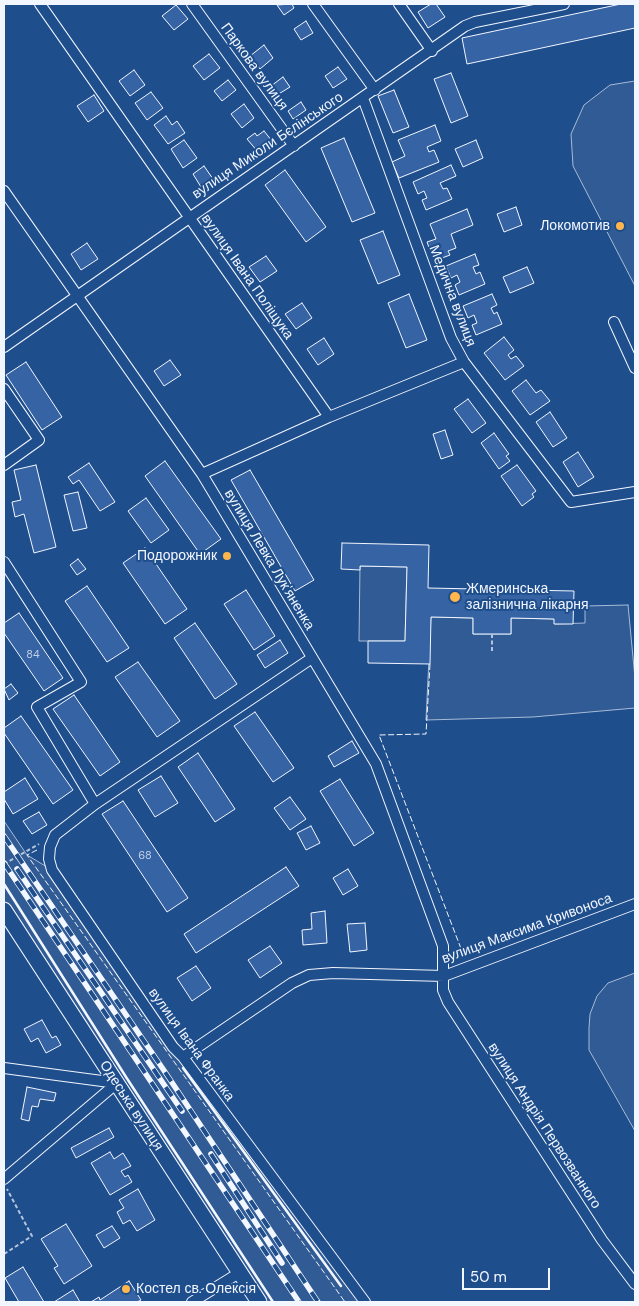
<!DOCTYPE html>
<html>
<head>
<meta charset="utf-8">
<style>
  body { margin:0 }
  #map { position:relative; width:639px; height:1306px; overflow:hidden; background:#1f4e8c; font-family:"DM Sans",sans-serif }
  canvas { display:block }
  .frame { position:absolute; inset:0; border:5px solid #f2f6ff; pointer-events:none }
  .scale { position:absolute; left:462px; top:1268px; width:88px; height:22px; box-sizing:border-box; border:2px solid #f2f6ff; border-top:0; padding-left:6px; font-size:15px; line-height:18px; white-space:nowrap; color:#f2f6ff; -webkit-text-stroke:4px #1f4e8c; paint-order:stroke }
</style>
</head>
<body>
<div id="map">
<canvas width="639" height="1306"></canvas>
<div class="frame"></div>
<div class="scale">50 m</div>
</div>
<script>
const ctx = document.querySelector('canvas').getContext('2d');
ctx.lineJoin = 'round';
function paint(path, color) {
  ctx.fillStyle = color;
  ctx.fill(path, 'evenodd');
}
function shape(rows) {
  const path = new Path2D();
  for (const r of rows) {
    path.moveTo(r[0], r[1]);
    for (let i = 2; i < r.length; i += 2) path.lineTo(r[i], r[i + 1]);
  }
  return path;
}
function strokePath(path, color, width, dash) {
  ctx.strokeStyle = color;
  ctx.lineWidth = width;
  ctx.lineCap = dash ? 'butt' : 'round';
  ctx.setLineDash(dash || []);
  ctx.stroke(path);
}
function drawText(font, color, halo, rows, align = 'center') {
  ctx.font = font + ' "DM Sans",sans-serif';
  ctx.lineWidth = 4;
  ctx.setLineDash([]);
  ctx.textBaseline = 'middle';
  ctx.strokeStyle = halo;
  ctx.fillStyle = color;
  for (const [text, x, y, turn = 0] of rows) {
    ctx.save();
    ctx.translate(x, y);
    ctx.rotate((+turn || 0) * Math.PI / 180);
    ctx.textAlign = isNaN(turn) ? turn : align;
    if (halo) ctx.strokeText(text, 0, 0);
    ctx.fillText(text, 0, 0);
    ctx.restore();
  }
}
const built = shape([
  [635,81,635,286,573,166,571,134,584,105,610,85,635,81],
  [360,566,407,567,405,641,359,641,360,566],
  [628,605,635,678,635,708,533,717,426,720,431,617,473,618,473,634,511,634,511,618,554,619,555,624,585,623,585,606,628,605],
  [4,821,27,855,52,870,360,1302,259,1302,4,910,4,821],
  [635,973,635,1131,589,1050,589,1028,590,1014,597,996,608,983,635,973]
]);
paint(built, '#305b95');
strokePath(built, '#a8bbd7', 1);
const building = shape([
  [292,4,294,8,284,15,277,5,292,4],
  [431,4,436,4,445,17,428,28,418,12,431,4],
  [621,4,635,4,635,28,467,64,462,38,621,4],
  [176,5,188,19,174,30,162,16,176,5],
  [306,21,313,33,301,40,294,29,306,21],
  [264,45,273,58,260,69,250,56,264,45],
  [209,54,220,68,204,80,193,66,209,54],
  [338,67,347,79,333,88,325,76,338,67],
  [134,70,145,85,130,96,119,81,134,70],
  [451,73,468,116,451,123,434,79,451,73],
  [283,77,290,87,277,95,271,86,283,77],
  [228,80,236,90,222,101,214,91,228,80],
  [394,90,409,127,393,133,378,96,394,90],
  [151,92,163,108,147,120,135,103,151,92],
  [94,95,104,111,88,122,77,106,94,95],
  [301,102,306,110,293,119,288,111,301,102],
  [244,104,254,118,242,128,231,114,244,104],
  [166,116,172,125,177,121,185,133,168,144,154,125,166,116],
  [435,125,441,141,427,147,429,152,434,150,439,162,399,178,392,162,405,156,398,140,435,125],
  [264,131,272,141,258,152,247,139,255,133,257,136,264,131],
  [344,138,375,213,352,222,321,148,344,138],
  [184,140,197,158,183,168,171,149,184,140],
  [476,140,483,158,463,167,455,149,476,140],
  [451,165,456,176,440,183,443,189,447,188,452,199,426,210,422,200,427,198,424,191,418,194,413,182,451,165],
  [204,166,213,179,201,187,193,174,204,166],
  [285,170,326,227,306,242,265,185,285,170],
  [516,207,522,225,504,232,497,214,516,207],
  [467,209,473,225,451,234,456,248,448,251,450,255,434,261,427,242,436,239,430,224,467,209],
  [383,231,400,275,378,284,360,240,383,231],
  [87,243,98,259,81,270,71,254,87,243],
  [475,254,479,265,473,267,476,274,480,272,485,284,459,295,455,285,460,282,457,275,451,278,446,266,475,254],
  [266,256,277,271,260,282,249,267,266,256],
  [527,267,534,283,510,293,503,277,527,267],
  [409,294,427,340,406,348,388,303,409,294],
  [492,294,497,305,491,308,494,314,497,312,502,324,476,335,472,325,477,323,474,315,468,318,463,306,492,294],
  [302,303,312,318,296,329,285,314,302,303],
  [504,337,514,350,508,355,511,359,516,356,524,366,505,380,484,353,504,337],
  [324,338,334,354,318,365,307,349,324,338],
  [170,360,181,375,164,386,154,371,170,360],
  [26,362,62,417,42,430,6,375,26,362],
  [526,380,536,393,541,390,550,401,530,415,512,391,526,380],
  [468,399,486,423,472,433,454,409,468,399],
  [550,412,567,438,553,447,536,422,550,412],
  [445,430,453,455,441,459,433,434,445,430],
  [494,433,509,454,506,456,510,461,499,469,481,443,494,433],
  [578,452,594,477,578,487,563,462,578,452],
  [165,461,221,539,200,554,145,476,165,461],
  [89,463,115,502,100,511,79,480,73,484,68,477,89,463],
  [36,465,56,547,34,553,24,514,15,517,12,502,21,500,14,470,36,465],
  [517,465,536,491,532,494,534,497,522,506,501,476,517,465],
  [250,470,314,580,295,591,231,480,250,470],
  [78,492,87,528,73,531,64,495,78,492],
  [146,498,169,530,151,543,128,511,146,498],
  [342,543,429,545,428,588,574,591,573,624,554,624,554,619,511,618,511,634,473,634,473,618,431,617,430,664,368,663,368,641,405,641,407,567,360,566,360,570,341,569,342,543],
  [145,548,187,609,165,624,123,563,145,548],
  [78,559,86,569,77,575,70,565,78,559],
  [87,586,129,648,107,662,65,601,87,586],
  [246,590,275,636,254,650,224,604,246,590],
  [19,613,63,678,44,691,4,633,4,623,19,613],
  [195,623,237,684,215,699,174,638,195,623],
  [280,640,288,653,265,668,257,655,280,640],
  [138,662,180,721,157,737,115,677,138,662],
  [11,684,18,693,9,700,4,689,11,684],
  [74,695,120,762,100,776,53,709,74,695],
  [255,712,294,768,273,782,234,726,255,712],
  [21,716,73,790,53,804,4,733,4,728,21,716],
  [352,741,359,753,334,767,328,756,352,741],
  [198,753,235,809,215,822,178,767,198,753],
  [161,776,178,803,155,817,138,790,161,776],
  [25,778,38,799,13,814,4,799,4,792,25,778],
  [340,779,374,833,354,846,320,791,340,779],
  [290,797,306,819,290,830,274,808,290,797],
  [123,801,188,898,167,912,102,814,123,801],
  [39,812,47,825,32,834,23,821,39,812],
  [311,826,320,843,306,850,297,833,311,826],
  [286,867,299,886,196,953,184,934,286,867],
  [348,869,358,886,343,895,333,878,348,869],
  [325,911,327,943,303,945,302,930,312,929,311,913,325,911],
  [365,923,367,950,350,952,347,924,365,923],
  [270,946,282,963,260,978,248,960,270,946],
  [196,966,211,988,192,1001,177,978,196,966],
  [42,1020,52,1038,56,1036,61,1045,46,1053,38,1038,31,1042,24,1029,42,1020],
  [27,1087,56,1093,54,1101,40,1099,38,1107,32,1106,29,1121,21,1119,27,1087],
  [109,1128,114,1137,76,1158,71,1148,109,1128],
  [110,1152,114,1159,123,1153,131,1166,121,1171,125,1177,128,1175,132,1182,110,1195,91,1163,110,1152],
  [138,1189,155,1220,137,1231,130,1220,123,1224,117,1212,124,1208,119,1200,138,1189],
  [66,1224,92,1266,64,1284,54,1268,58,1266,41,1239,66,1224],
  [112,1226,120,1238,104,1248,96,1235,112,1226],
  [23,1267,44,1302,19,1302,5,1278,23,1267],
  [129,1281,141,1300,137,1302,91,1302,99,1297,100,1300,129,1281],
  [73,1290,80,1302,54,1302,73,1290]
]);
paint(building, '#3563a3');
strokePath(building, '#f2f6ff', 1);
const minor = shape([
  [40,4,329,417],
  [192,4,294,146],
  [313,4,375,90],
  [399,4,432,51],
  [363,98,451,338,464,362,571,502,635,492],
  [4,191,202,474,376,764,443,946,443,990,448,1002,602,1240,635,1284],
  [614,322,635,368],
  [4,347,465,26,475,22,564,4],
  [4,389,39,440,4,465],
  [202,474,329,417,464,362],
  [4,562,81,682,37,707,95,804],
  [312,658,95,804,55,835,50,847,49,859,52,870,173,1047,183,1057,365,1302],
  [183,1057,292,983,309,975,333,973,444,976,635,904],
  [4,1068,117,1083],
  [4,1179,117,1083],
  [192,1302,239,1273]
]);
const secondary = shape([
  [4,910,259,1302]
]);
strokePath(minor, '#f2f6ff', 12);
strokePath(secondary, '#f2f6ff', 17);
strokePath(shape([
  [492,651,492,634],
  [4,864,39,844],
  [4,1254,32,1236,7,1189]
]), '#b3c4dc', 2, [4, 2.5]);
strokePath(minor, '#1f4e8c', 10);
strokePath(secondary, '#1f4e8c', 15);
const rail = shape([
  [4,836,163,1069,318,1302],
  [4,863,299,1302],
  [17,869,182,1111],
  [211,1154,282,1263]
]);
strokePath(rail, '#f2f6ff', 5.5);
strokePath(rail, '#1f4e8c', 4, [11]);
strokePath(shape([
  [430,664,426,734,379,735,465,959],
  [37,850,27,855,345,1302]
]), '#f2f6ff', 1, [6, 2.5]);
strokePath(shape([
  [4,884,126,1077,273,1302],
  [183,1068,341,1286]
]), '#f2f6ff', 2.5);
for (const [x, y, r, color] of [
  [620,226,5,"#ffb74d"],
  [227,556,5,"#ffb74d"],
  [455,597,6,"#ffb74d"],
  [126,1289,5,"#ffb74d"]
]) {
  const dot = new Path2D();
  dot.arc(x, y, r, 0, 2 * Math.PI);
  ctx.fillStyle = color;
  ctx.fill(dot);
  strokePath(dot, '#1f4e8c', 2);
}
drawText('11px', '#c3d1e8', null, [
  ["84",33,655],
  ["68",145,856]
]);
drawText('14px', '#f2f6ff', '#1f4e8c', [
  ["Паркова вулиця",254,67,54],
  ["вулиця Миколи Бєлінського",268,146,-34],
  ["вулиця Івана Поліщука",247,277,55],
  ["Медична вулиця",452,296,69],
  ["вулиця Левка Лук'яненка",269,560,59],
  ["вулиця Максима Кривоноса",527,929,-20],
  ["вулиця Івана Франка",191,1045,54],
  ["Одеська вулиця",131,1106,57],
  ["вулиця Андрія Первозванного",544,1126,57]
]);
drawText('14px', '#f2f6ff', '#1f4e8c', [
  ["Локомотив",610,226],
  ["Подорожник",217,556],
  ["Жмеринська",466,589,"left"],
  ["залізнична лікарня",466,605,"left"],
  ["Костел св. Олексія",136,1289,"left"]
], 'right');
</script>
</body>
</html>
